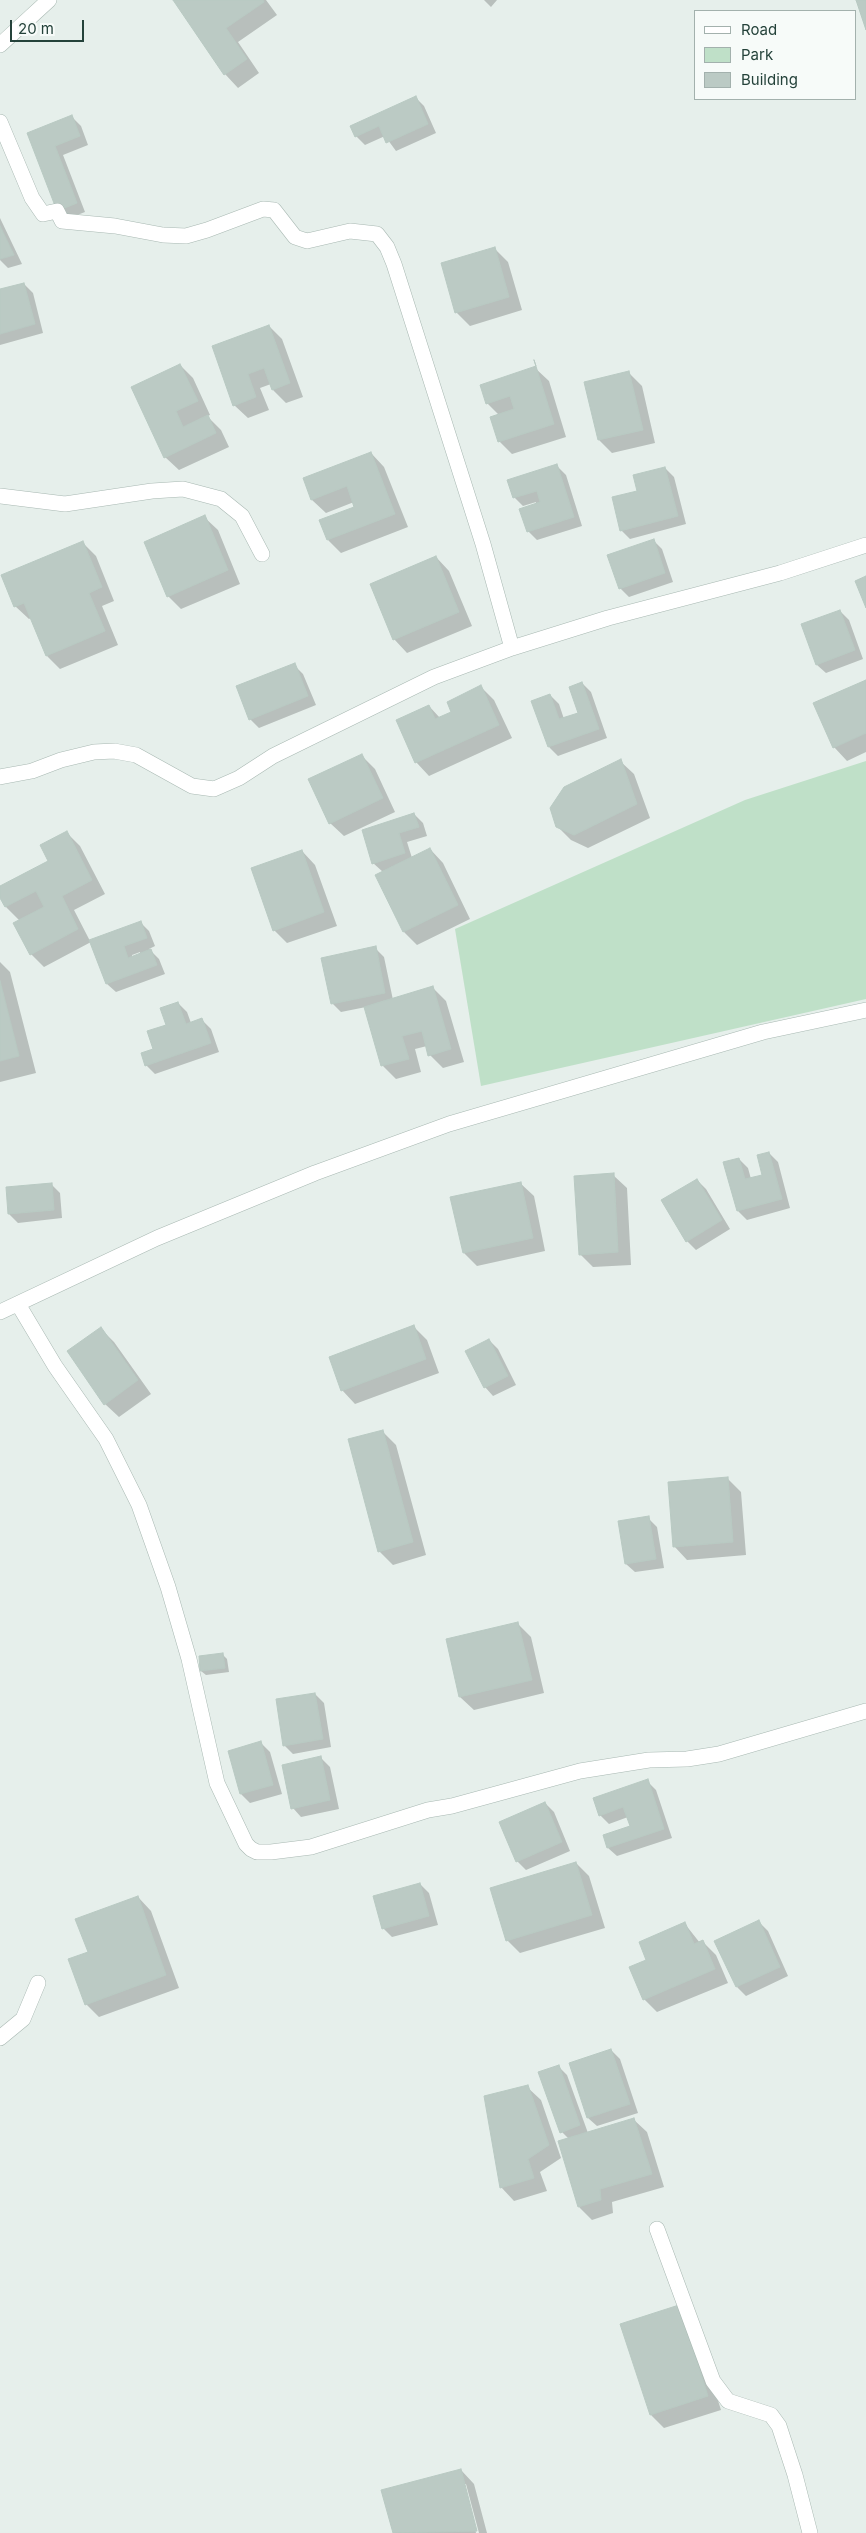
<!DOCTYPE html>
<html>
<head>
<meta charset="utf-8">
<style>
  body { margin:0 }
  #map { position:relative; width:866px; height:2533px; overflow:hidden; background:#e6efeb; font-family:Inter,sans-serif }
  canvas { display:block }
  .legend { position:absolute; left:694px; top:10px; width:162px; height:90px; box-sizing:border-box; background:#f7fbf9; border:1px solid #a3b1ad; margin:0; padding:6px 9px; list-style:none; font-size:15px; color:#24423a }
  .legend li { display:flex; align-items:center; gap:10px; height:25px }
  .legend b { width:25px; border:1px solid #a3b1ad }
  .scale { position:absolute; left:10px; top:20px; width:74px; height:22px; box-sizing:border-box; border:2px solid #24423a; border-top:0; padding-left:6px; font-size:15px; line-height:18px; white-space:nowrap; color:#24423a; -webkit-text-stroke:4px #f7fbf9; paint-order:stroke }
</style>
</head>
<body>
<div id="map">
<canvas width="866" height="2533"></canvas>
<ul class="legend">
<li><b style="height:6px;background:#fff"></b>Road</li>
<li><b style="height:14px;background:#bfe0c8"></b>Park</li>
<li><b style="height:14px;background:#bbcac4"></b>Building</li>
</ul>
<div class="scale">20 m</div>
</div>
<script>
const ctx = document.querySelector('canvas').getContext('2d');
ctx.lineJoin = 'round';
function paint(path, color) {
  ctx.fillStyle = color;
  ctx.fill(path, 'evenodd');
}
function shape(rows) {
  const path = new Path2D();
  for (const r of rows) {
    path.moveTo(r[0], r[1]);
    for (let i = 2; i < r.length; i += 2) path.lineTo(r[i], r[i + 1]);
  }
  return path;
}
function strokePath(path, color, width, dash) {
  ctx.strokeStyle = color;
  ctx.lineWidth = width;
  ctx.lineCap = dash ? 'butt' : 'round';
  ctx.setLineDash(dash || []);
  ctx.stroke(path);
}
paint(shape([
  [866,761,866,999,481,1086,455,929,745,800]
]), '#bfe0c8');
paint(shape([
  [174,0,266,0,277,15,238,42,259,73,238,88,225,74],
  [484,0,497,0,491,7],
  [416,98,424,106,436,133,396,151,385,136,365,145,356,136],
  [72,117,81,126,88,145,63,155,85,212,67,219,28,134],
  [0,218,22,264,8,268,0,260],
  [494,248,508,262,522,310,470,326,456,312],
  [24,284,33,293,43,333,0,345,0,291],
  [269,326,282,339,303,397,286,403,273,390,271,384,260,388,269,410,248,418,234,405],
  [180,365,193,378,210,415,207,416,221,430,229,447,179,470,165,457],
  [535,368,549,381,566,437,512,454,499,441,499,415,487,403],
  [629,373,642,386,655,443,612,453,599,440],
  [371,453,384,467,408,527,341,553,328,540,356,507,354,502,326,513,312,500,304,479],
  [557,466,566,475,582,526,537,540,528,531,536,502,523,506,514,497],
  [665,468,674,477,686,524,630,539,621,530,638,492],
  [204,517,218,530,240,584,181,609,168,596],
  [653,540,662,549,673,582,629,597,620,588],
  [82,542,96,556,114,601,102,606,118,645,60,669,47,656,31,618,29,619,15,606],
  [436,557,449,571,472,626,407,653,394,639],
  [840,611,849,620,863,659,826,673,817,665,802,625],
  [294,665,303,674,316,705,259,728,250,719],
  [866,682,866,752,847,761,834,747],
  [582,683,591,692,607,738,558,756,549,747,532,701,550,695,559,704,564,719,580,713],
  [481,687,494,700,512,738,429,776,416,762,429,706,440,718,453,713],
  [361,755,375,769,395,812,344,836,330,823],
  [620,761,634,774,650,818,588,848,571,840,557,826],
  [414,814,423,823,427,836,407,842,412,858,430,849,443,863,470,919,417,945,404,932,377,875,383,872,373,863],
  [66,832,80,846,105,894,74,910,90,941,140,922,149,931,155,946,149,949,159,959,165,974,116,992,107,984,91,942,44,967,31,954,20,921,6,907,0,895,0,887,50,861],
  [140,952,140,954,132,957,132,955],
  [302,851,315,865,337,926,287,943,274,930],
  [375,948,384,957,393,1000,433,988,446,1001,464,1062,443,1068,430,1055,427,1046,415,1049,421,1072,396,1079,383,1066,366,1007,341,1012,332,1003],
  [0,962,10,972,36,1073,0,1082],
  [178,1003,187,1012,191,1023,202,1020,211,1029,219,1052,155,1074,146,1065],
  [769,1153,778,1162,790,1208,747,1220,738,1211,739,1159,748,1168,751,1179,764,1176],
  [613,1175,627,1188,631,1265,593,1267,580,1254],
  [697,1180,706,1189,730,1229,696,1250,687,1241],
  [520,1183,534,1196,545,1251,477,1266,464,1253],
  [51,1184,60,1193,62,1218,18,1223,9,1214],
  [414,1327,427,1340,439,1373,355,1404,342,1390],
  [101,1329,114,1342,151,1394,119,1417,105,1404],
  [489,1340,498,1349,516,1385,493,1396,485,1387],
  [382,1431,396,1445,426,1555,393,1565,379,1551],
  [728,1479,741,1492,746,1555,687,1560,674,1546],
  [648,1518,657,1527,664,1568,635,1572,626,1564],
  [518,1624,531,1637,544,1693,474,1710,460,1697],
  [223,1655,227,1659,229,1672,206,1675,201,1671],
  [315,1694,324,1703,331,1747,293,1754,284,1745],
  [261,1743,270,1752,282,1794,250,1803,241,1794,230,1752],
  [321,1758,330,1767,339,1809,301,1817,293,1808],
  [647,1781,656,1790,672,1838,617,1856,608,1848,631,1827,628,1817,609,1824,600,1815],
  [545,1803,554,1812,570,1851,526,1870,517,1861],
  [576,1863,589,1876,605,1928,520,1953,507,1940],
  [420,1884,429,1893,438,1925,392,1937,383,1928],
  [138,1897,151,1911,179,1988,99,2017,86,2004],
  [759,1922,768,1931,788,1976,746,1996,737,1987],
  [685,1924,700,1943,703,1942,716,1955,728,1983,657,2012,644,1999,648,1961],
  [611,2050,620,2059,638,2113,597,2126,588,2118],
  [558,2066,567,2075,588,2133,633,2119,647,2132,664,2187,612,2202,613,2213,592,2220,579,2207,569,2139,562,2132],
  [527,2087,541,2100,561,2158,540,2172,547,2191,514,2201,501,2187],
  [692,2319,721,2410,664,2428,651,2415],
  [461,2470,474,2484,487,2533,479,2533,466,2484,464,2484,476,2533,394,2533,383,2491]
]), '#0003');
const building = shape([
  [173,0,263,0,264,2,226,28,247,59,224,75,173,0],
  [856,0,866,0,866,30,856,0],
  [416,96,428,124,386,143,379,126,355,137,350,126,416,96],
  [72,115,80,136,55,146,77,203,57,211,27,133,72,115],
  [0,226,14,255,0,259,0,226],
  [495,247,509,297,455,313,441,263,495,247],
  [24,283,35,324,0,334,0,289,24,283],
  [269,325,290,383,272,390,264,368,248,374,256,397,233,406,212,346,269,325],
  [534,360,554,424,498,442,490,417,514,409,510,396,486,404,480,385,536,366,534,360],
  [180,364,198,401,176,411,183,427,208,415,216,433,164,458,131,387,180,364],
  [629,371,643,430,598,440,584,382,629,371],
  [371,452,395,514,327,540,319,520,354,507,347,486,311,500,303,478,371,452],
  [557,464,574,517,527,532,519,509,540,502,537,491,513,498,507,480,557,464],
  [665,467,678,516,620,531,612,497,637,491,633,475,665,467],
  [205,515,228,570,167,597,144,542,205,515],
  [654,539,665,573,619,589,607,555,654,539],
  [83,541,102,587,89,593,105,631,46,656,24,603,14,607,1,575,83,541],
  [436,556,459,612,393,640,370,584,436,556],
  [866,576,866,608,855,581,866,576],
  [840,610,855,650,816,665,801,624,840,610],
  [295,663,308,696,249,720,236,686,295,663],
  [866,680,866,733,833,748,813,703,866,680],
  [582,682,599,729,548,747,531,701,550,694,559,719,578,713,569,687,582,682],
  [481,685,499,725,415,763,396,720,429,705,435,719,451,712,447,702,481,685],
  [362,754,383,798,329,824,308,779,362,754],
  [621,759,637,804,574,835,556,827,550,808,564,787,621,759],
  [414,813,419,827,399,833,405,853,372,864,362,830,414,813],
  [67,831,92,880,62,896,78,929,30,955,13,923,44,907,36,891,5,907,0,898,0,886,48,861,40,845,67,831],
  [430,848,458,905,403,932,375,875,430,848],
  [302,850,324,912,273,931,251,868,302,850],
  [141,921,147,938,124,946,128,958,151,949,157,965,106,984,89,940,141,921],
  [376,946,385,993,331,1004,321,958,376,946],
  [0,981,19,1056,0,1061,0,981],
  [433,986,451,1049,428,1056,422,1031,402,1036,409,1059,381,1066,364,1007,433,986],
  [178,1002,186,1024,202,1018,211,1043,145,1066,141,1053,153,1049,147,1031,166,1025,160,1008,178,1002],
  [769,1152,782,1199,737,1211,723,1162,739,1158,745,1179,762,1175,757,1155,769,1152],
  [614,1173,618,1252,579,1255,574,1176,614,1173],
  [697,1179,722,1220,686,1242,661,1200,697,1179],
  [521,1182,533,1238,463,1253,450,1197,521,1182],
  [52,1183,54,1210,8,1214,6,1187,52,1183],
  [414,1325,426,1359,341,1391,329,1357,414,1325],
  [101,1327,138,1380,104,1405,67,1351,101,1327],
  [489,1339,508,1376,484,1388,465,1351,489,1339],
  [383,1430,413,1542,378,1552,348,1439,383,1430],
  [728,1477,733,1542,673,1547,668,1482,728,1477],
  [649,1516,656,1559,625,1564,618,1521,649,1516],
  [518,1622,532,1680,459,1697,446,1639,518,1622],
  [223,1653,225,1668,200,1671,199,1656,223,1653],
  [315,1693,323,1739,283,1746,276,1699,315,1693],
  [261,1741,273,1785,240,1794,228,1751,261,1741],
  [321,1756,330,1800,291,1809,282,1765,321,1756],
  [648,1779,664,1829,607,1848,603,1835,630,1826,623,1807,599,1816,593,1798,648,1779],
  [545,1802,562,1842,516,1862,499,1822,545,1802],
  [576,1862,592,1915,506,1941,490,1888,576,1862],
  [420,1883,429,1916,382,1929,373,1896,420,1883],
  [138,1896,166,1975,85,2005,68,1959,88,1952,75,1919,138,1896],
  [759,1920,780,1967,736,1987,714,1941,759,1920],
  [685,1922,694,1944,703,1940,715,1969,643,2000,629,1967,646,1960,639,1942,685,1922],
  [611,2049,630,2104,587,2118,569,2063,611,2049],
  [559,2065,580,2125,560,2133,538,2072,559,2065],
  [528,2085,549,2145,528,2159,534,2178,500,2188,484,2096,528,2085],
  [634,2118,652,2174,600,2189,601,2200,578,2207,558,2141,634,2118],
  [679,2305,708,2396,650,2415,620,2324,679,2305],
  [461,2469,477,2531,393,2533,381,2490,461,2469]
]);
paint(building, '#bbcac4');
strokePath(building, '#b8c9c2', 1);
const minor = shape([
  [0,45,49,0],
  [0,122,32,198,43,214,57,211,62,221,115,226,163,235,186,236,207,230,263,209,274,210,295,237,307,241,350,231,377,234,387,247,394,264,483,544,512,648],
  [0,496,65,504,152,491,183,489,221,499,242,516,262,554],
  [0,777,32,771,61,760,94,752,114,751,136,755,192,786,214,789,239,778,273,756,434,677,512,648,608,618,780,573,866,545],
  [18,1304,55,1366,106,1439,139,1505,168,1587,189,1659,217,1783,246,1844,251,1849,257,1852,271,1852,311,1847,428,1810,452,1806,580,1771,649,1760,687,1759,719,1754,866,1711],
  [0,1312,157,1238,315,1173,449,1124,763,1032,866,1010],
  [0,2038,23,2019,38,1983],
  [657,2229,713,2381,728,2401,771,2415,779,2426,795,2475,810,2533]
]);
strokePath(minor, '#a8b8b2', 16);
strokePath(minor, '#fff', 15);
</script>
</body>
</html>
